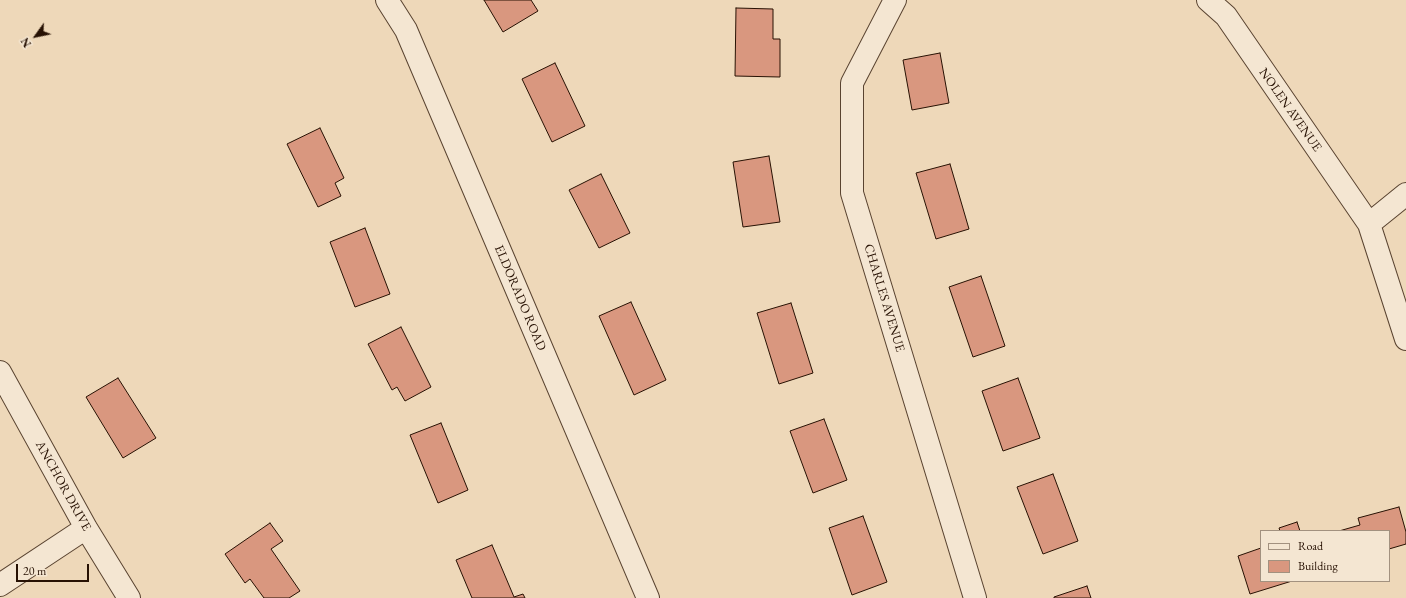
<!DOCTYPE html>
<html>
<head>
<meta charset="utf-8">
<style>
  body { margin:0 }
  #map { position:relative; width:1406px; height:598px; overflow:hidden; background:#eed8b9; font-family:"EB Garamond",serif }
  canvas { display:block }
  .legend { position:absolute; left:1260px; top:530px; width:130px; height:52px; box-sizing:border-box; background:#f4e6d2; border:1px solid #a2917f; margin:0; padding:5px 7px; list-style:none; font-size:12px; color:#271103 }
  .legend li { display:flex; align-items:center; gap:8px; height:20px }
  .legend b { width:20px; border:1px solid #a2917f }
  .north { position:absolute; left:16px; top:16px; width:40px; height:40px; -webkit-text-stroke:3px #f4e6d2; paint-order:stroke; rotate:237deg; font-size:11px; font-weight:700; line-height:16px; text-align:center; color:#271103 }
  .north::after { content:''; display:block; margin:auto; width:14px; height:18px; background:#271103; clip-path:polygon(50% 0,100% 100%,50% 72%,0 100%) }
  .scale { position:absolute; left:16px; top:564px; width:73px; height:18px; box-sizing:border-box; border:2px solid #271103; border-top:0; padding-left:5px; font-size:12px; line-height:14px; white-space:nowrap; color:#271103; -webkit-text-stroke:3px #f4e6d2; paint-order:stroke }
</style>
</head>
<body>
<div id="map">
<canvas width="1406" height="598"></canvas>
<ul class="legend">
<li><b style="height:5px;background:#f4e6d2"></b>Road</li>
<li><b style="height:11px;background:#d9977f"></b>Building</li>
</ul>
<div class="north">N</div>
<div class="scale">20 m</div>
</div>
<script>
const ctx = document.querySelector('canvas').getContext('2d');
ctx.lineJoin = 'round';
function paint(path, color) {
  ctx.fillStyle = color;
  ctx.fill(path, 'evenodd');
}
function shape(rows) {
  const path = new Path2D();
  for (const r of rows) {
    path.moveTo(r[0], r[1]);
    for (let i = 2; i < r.length; i += 2) path.lineTo(r[i], r[i + 1]);
  }
  return path;
}
function strokePath(path, color, width, dash) {
  ctx.strokeStyle = color;
  ctx.lineWidth = width;
  ctx.lineCap = dash ? 'butt' : 'round';
  ctx.setLineDash(dash || []);
  ctx.stroke(path);
}
function drawText(font, color, halo, rows, align = 'center') {
  ctx.font = font + ' "EB Garamond",serif';
  ctx.lineWidth = 3;
  ctx.setLineDash([]);
  ctx.textBaseline = 'middle';
  ctx.strokeStyle = halo;
  ctx.fillStyle = color;
  for (const [text, x, y, turn = 0] of rows) {
    ctx.save();
    ctx.translate(x, y);
    ctx.rotate((+turn || 0) * Math.PI / 180);
    ctx.textAlign = isNaN(turn) ? turn : align;
    if (halo) ctx.strokeText(text, 0, 0);
    ctx.fillText(text, 0, 0);
    ctx.restore();
  }
}
const building = shape([
  [484,0,531,0,538,11,503,32,484,0],
  [736,8,773,9,773,39,780,39,780,77,735,76,736,8],
  [940,53,949,103,912,110,903,60,940,53],
  [555,63,585,126,552,142,522,79,555,63],
  [320,128,344,178,335,183,341,196,318,207,287,144,320,128],
  [769,156,780,222,743,227,733,162,769,156],
  [950,164,969,229,936,239,916,173,950,164],
  [601,174,630,233,599,248,569,190,601,174],
  [365,228,390,294,355,307,330,242,365,228],
  [981,276,1005,346,973,357,949,287,981,276],
  [631,302,666,380,634,395,599,316,631,302],
  [791,303,813,373,779,384,757,313,791,303],
  [401,327,431,387,405,401,397,387,392,390,368,344,401,327],
  [118,378,156,438,123,458,86,397,118,378],
  [1018,378,1040,438,1003,451,982,391,1018,378],
  [824,419,847,480,813,493,790,431,824,419],
  [441,423,468,490,438,503,410,435,441,423],
  [1053,474,1078,541,1043,554,1017,487,1053,474],
  [1399,507,1406,532,1406,544,1389,549,1389,531,1339,531,1360,525,1358,518,1399,507],
  [863,516,887,582,852,595,829,528,863,516],
  [1297,522,1300,531,1280,531,1279,528,1297,522],
  [270,523,283,541,271,549,300,591,289,598,264,598,250,579,245,583,225,554,270,523],
  [492,545,514,597,523,594,525,598,472,598,456,560,492,545],
  [1261,548,1261,581,1292,581,1250,594,1238,556,1261,548],
  [1087,586,1091,598,1054,598,1054,597,1087,586]
]);
paint(building, '#d9977f');
strokePath(building, '#271103', 1);
const minor = shape([
  [387,0,406,30,648,598],
  [895,0,852,83,852,193,975,598],
  [1208,0,1226,16,1369,224,1406,339],
  [1369,224,1406,194],
  [0,372,86,528,129,598],
  [0,585,86,528]
]);
strokePath(minor, '#594330', 24);
strokePath(minor, '#f4e6d2', 22);
drawText('13px', '#271103', '#f4e6d2', [
  ["NOLEN AVENUE",1290,110,55],
  ["ELDORADO ROAD",520,298,67],
  ["CHARLES AVENUE",884,298,73],
  ["ANCHOR DRIVE",63,486,61]
]);
</script>
</body>
</html>
